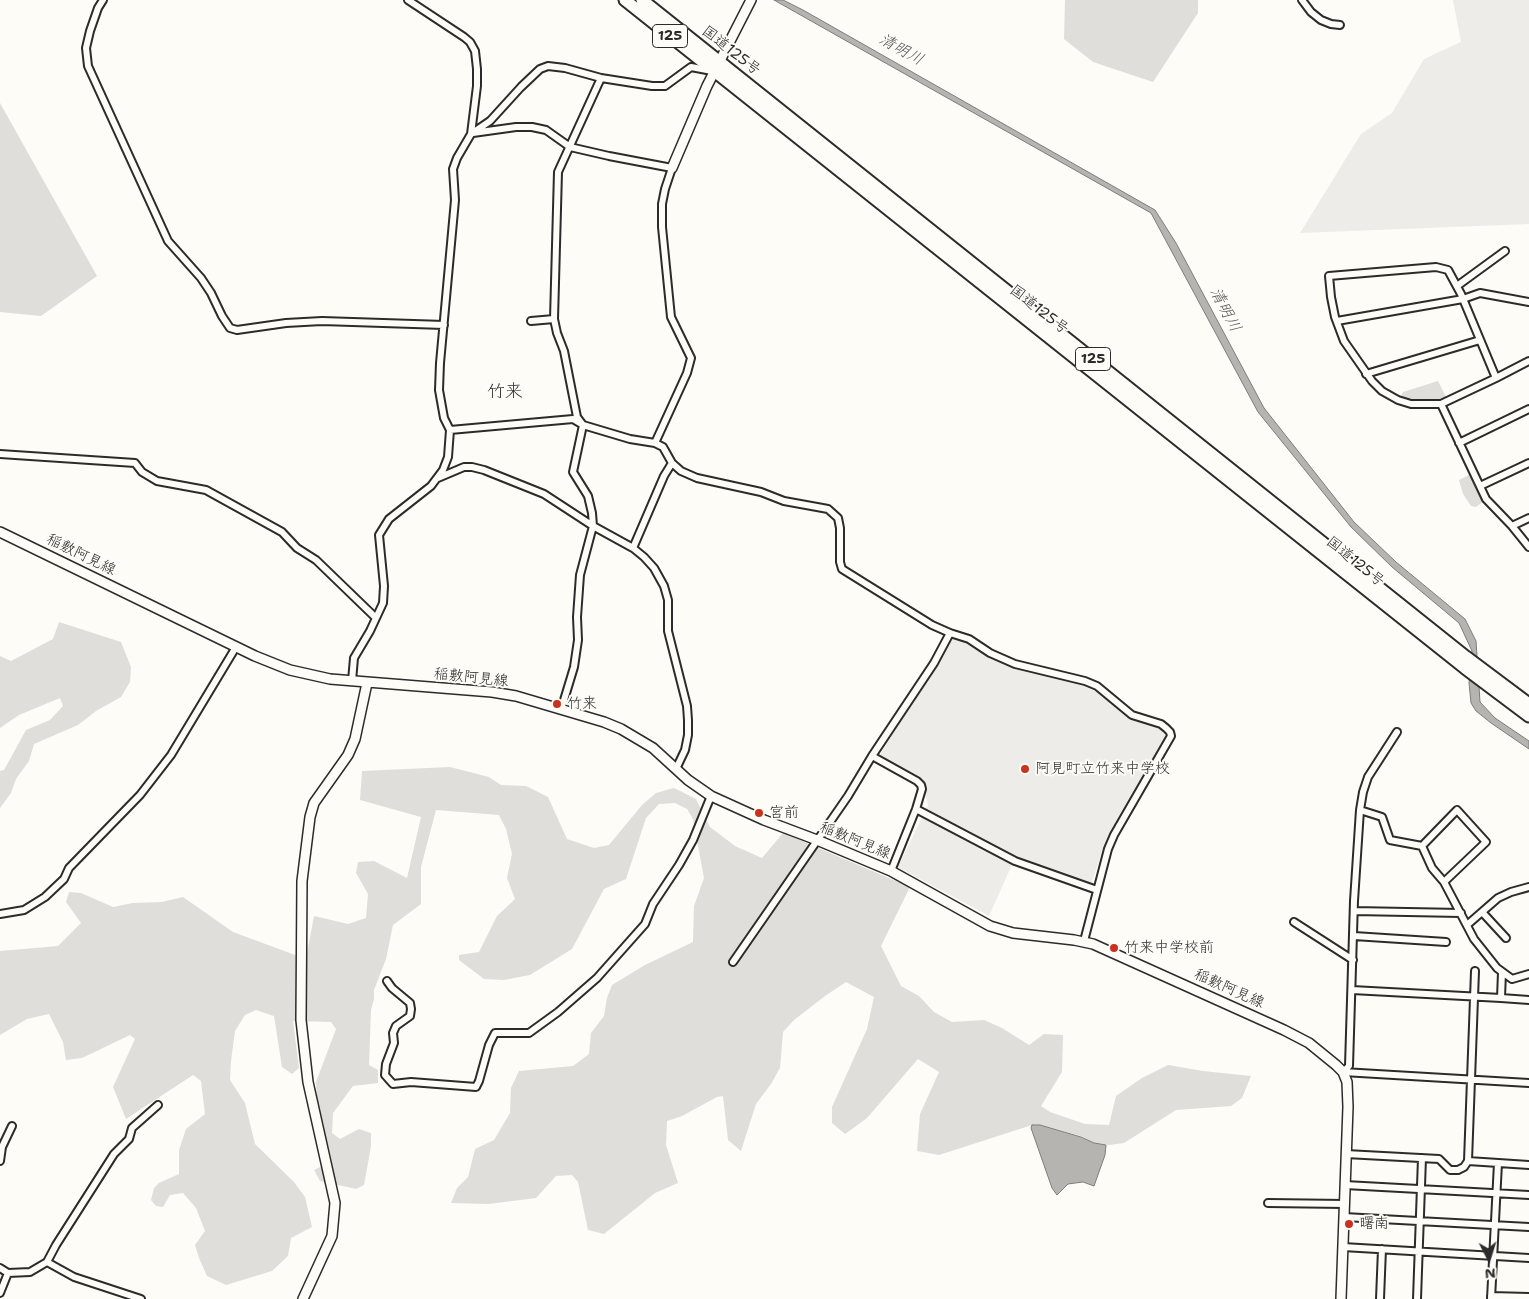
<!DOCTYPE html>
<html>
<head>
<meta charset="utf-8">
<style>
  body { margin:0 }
  #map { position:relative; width:1529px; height:1299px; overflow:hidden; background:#fdfcf7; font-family:"Shantell Sans",sans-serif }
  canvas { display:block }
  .north { position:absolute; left:1464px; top:1234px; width:50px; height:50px; -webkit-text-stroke:4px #fdfcf7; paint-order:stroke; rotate:175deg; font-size:14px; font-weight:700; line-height:20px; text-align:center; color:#2b2b2b }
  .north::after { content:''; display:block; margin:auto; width:18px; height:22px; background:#2b2b2b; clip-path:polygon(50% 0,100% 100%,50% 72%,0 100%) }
</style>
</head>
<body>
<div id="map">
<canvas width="1529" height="1299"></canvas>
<div class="north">N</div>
</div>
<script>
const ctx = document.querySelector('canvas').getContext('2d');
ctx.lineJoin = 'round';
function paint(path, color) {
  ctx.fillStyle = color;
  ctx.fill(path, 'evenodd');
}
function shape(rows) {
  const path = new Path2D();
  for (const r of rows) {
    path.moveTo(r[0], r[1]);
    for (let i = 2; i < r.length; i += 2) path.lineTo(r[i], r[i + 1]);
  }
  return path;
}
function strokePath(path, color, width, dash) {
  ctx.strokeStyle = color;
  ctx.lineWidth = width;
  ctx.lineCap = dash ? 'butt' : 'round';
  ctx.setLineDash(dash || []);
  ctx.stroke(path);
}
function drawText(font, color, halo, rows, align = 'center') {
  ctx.font = font + ' "Shantell Sans","Klee One",sans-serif';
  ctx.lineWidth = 4;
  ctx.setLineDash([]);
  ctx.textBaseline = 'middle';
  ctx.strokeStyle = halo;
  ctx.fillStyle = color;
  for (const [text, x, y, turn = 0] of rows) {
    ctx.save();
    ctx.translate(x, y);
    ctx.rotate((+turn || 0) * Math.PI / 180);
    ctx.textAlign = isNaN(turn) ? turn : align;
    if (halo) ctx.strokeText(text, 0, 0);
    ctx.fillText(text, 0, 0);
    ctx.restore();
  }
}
paint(shape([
  [1453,0,1529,0,1529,224,1300,233,1361,134,1392,113,1424,59,1461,42],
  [960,638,1008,665,1082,685,1103,695,1131,719,1155,725,1168,737,1103,848,1092,882,1089,885,1015,858,989,916,898,867,928,805,922,782,880,755,950,640]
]), '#edece8');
paint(shape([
  [1065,0,1198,0,1198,13,1153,82,1093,62,1064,39],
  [0,103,97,276,41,316,0,312],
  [1438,381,1446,397,1440,402,1412,402,1400,398,1403,392],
  [1469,475,1484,501,1476,507,1471,506,1463,494,1459,480],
  [59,622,121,642,131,667,130,682,121,697,96,711,78,725,34,744,29,761,16,779,11,793,0,808,0,771,4,770,26,730,50,720,63,706,60,698,19,715,0,728,0,656,11,661,53,639],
  [450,767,489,777,501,785,526,786,548,797,567,839,594,848,609,845,642,805,656,793,674,788,696,799,710,827,735,846,762,858,783,833,910,887,881,946,901,986,919,996,934,1012,952,1022,984,1020,1002,1028,1029,1045,1044,1034,1063,1035,1062,1072,1041,1106,1050,1112,1085,1124,1109,1125,1116,1096,1142,1078,1168,1065,1203,1071,1251,1076,1242,1098,1231,1106,1176,1110,1124,1143,1109,1145,1094,1143,1081,1136,1040,1125,1032,1125,939,1155,917,1151,920,1114,939,1072,918,1059,867,1118,845,1134,832,1123,832,1107,867,1029,874,997,846,982,825,996,794,1020,783,1032,780,1068,771,1084,756,1104,741,1151,728,1140,723,1096,717,1097,682,1116,667,1121,666,1145,678,1183,655,1193,604,1234,588,1230,578,1182,572,1175,556,1176,536,1198,488,1204,451,1203,457,1188,468,1177,475,1149,494,1140,510,1113,511,1088,519,1071,573,1066,589,1054,591,1033,604,1016,607,998,612,985,645,965,693,942,694,906,704,878,693,819,687,809,675,803,659,804,646,818,626,879,604,889,572,949,530,975,504,980,484,979,459,960,459,955,479,952,497,916,515,899,507,878,512,854,506,829,499,815,436,810,421,867,421,904,393,925,386,959,374,990,374,999,371,1010,369,1065,378,1070,378,1083,353,1086,333,1113,332,1133,340,1139,359,1129,371,1133,371,1146,364,1185,356,1189,320,1181,314,1170,332,1161,317,1103,316,1082,336,1029,331,1022,293,1021,299,1068,292,1074,282,1067,274,1016,256,1010,245,1015,235,1031,231,1061,230,1080,245,1103,255,1144,294,1182,305,1197,312,1227,291,1238,288,1256,272,1271,226,1285,207,1276,199,1258,195,1245,205,1231,196,1208,183,1193,170,1195,163,1207,156,1206,151,1200,154,1188,159,1183,179,1174,179,1150,186,1129,205,1114,201,1081,193,1075,126,1119,113,1087,135,1039,130,1035,82,1058,66,1060,63,1042,49,1014,27,1019,0,1035,0,951,58,946,81,923,66,902,69,892,81,893,113,907,133,903,162,902,183,897,233,932,306,959,314,916,348,924,366,918,368,894,356,873,358,862,374,861,407,878,421,817,360,800,362,771]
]), '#dfdeda');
const water = shape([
  [774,0,783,0,803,10,1155,210,1176,243,1264,408,1354,522,1396,562,1465,619,1476,641,1480,702,1495,718,1529,741,1529,749,1491,723,1476,711,1471,703,1469,683,1472,651,1459,623,1392,567,1351,527,1258,412,1151,213,774,0],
  [1032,1125,1040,1125,1081,1137,1094,1143,1106,1145,1105,1155,1094,1186,1083,1182,1068,1184,1057,1195,1052,1188,1031,1128,1032,1125]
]);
paint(water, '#b5b4b1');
strokePath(water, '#7e7d7b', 1);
const street = shape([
  [103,0,98,8,90,31,86,48,88,66,168,241,201,278,211,293,222,316,230,328,237,330,286,323,322,321,444,325],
  [408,0,464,37,470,42,475,51,477,69,477,86,471,134],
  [1302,0,1311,12,1321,20,1331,24,1340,25],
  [473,133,516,127,532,127,546,130,570,147,609,156,672,168,665,189,662,204,662,227,671,317,691,358,687,373,655,443],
  [1457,286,1505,251],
  [531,321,554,319],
  [1337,321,1463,299,1480,293,1529,302],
  [1366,374,1480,340],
  [1496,378,1461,294,1448,270,1436,267,1329,276,1331,297,1335,317,1344,341,1372,381,1382,391,1398,400,1411,404,1441,404,1496,378,1529,361],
  [1441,404,1486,499,1512,526,1529,547],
  [450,430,573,419,583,425,630,439,655,443,663,447,672,463,681,471,697,478,761,492,784,501,828,509,838,518,840,528,840,562,842,569,932,625,950,633,969,639,990,653,1015,664,1085,681,1097,686,1132,715,1161,724,1166,728,1170,732,1171,736,1114,835,1108,849,1084,941],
  [1459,443,1529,409],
  [0,454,135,463,142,472,157,481,206,490,282,532,297,548,316,560,376,618],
  [438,478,464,467,472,467,484,470,544,494,593,526,633,548,644,557,654,568,664,586,668,600,668,631,687,706,688,720,688,735,685,750,676,769],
  [1480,486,1529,463],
  [1512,526,1529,518],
  [633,548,664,476,672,463],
  [352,681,354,658,370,631,383,603,384,586,379,535,389,519,431,486,443,470,448,457,450,430,444,418,439,390,440,363,455,200,453,169,457,158,471,134,490,121,521,87,540,69,548,66,565,68,601,78,652,86,665,86,691,67,712,71],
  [561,710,574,667,578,640,577,617,580,575,593,526,592,513,588,496,573,472,583,425,577,417,564,351,557,333,554,319,558,172,601,78],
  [916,809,1015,861,1097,890],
  [1360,810,1382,817,1390,840,1422,846,1432,868,1444,882,1474,939,1497,968,1512,979,1529,974],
  [1422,846,1457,810,1486,842,1444,882],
  [891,871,916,809,922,789,921,785,917,781,872,756,934,663,950,633],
  [1354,911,1461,913],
  [1482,912,1506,938],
  [0,914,24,910,45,897,64,879,69,868,140,795,171,755,236,647],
  [1294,922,1353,960],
  [1467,925,1498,898,1511,892,1529,887],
  [1354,936,1446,942],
  [733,962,848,796,872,756],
  [387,981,392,988,410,1003,411,1009,410,1016,396,1026,393,1033,394,1043,386,1064,385,1075,393,1084,411,1082,476,1087,479,1081,489,1045,495,1033,529,1033,558,1012,597,978,645,924,653,904,679,865,693,840,711,796],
  [1352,990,1501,998,1502,972],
  [1501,998,1529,1000],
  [1343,1072,1349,1066,1354,901,1360,810,1363,792,1368,777,1397,732],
  [1343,1072,1529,1083],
  [1346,1154,1439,1159,1450,1170,1458,1170,1464,1167,1468,1161,1475,971],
  [0,1161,2,1147,12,1126],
  [1468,1161,1529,1165],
  [1345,1185,1529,1195],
  [1268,1203,1345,1204],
  [1344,1217,1529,1227],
  [1343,1247,1529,1258],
  [47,1262,74,1277,141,1299],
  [0,1268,8,1273,30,1272,47,1262,56,1245,114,1154,129,1139,132,1128,158,1105],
  [0,1293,8,1273],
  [1491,1296,1529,1297],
  [1380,1299,1382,1249],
  [1417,1299,1422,1158],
  [1491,1299,1498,1163]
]);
const secondary = shape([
  [672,168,707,86,751,0],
  [0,532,255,656,290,670,330,679,492,692,516,696,604,722,621,729,653,748,688,780,711,796,764,820,817,840,891,871,990,926,1013,933,1074,940,1093,944,1284,1030,1309,1043,1336,1065,1343,1072,1347,1082,1348,1107,1341,1299],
  [303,1299,332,1236,335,1203,308,1082,301,1020,302,881,310,817,314,803,348,755,355,739,367,683]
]);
const highway = shape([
  [625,0,1465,668,1529,716],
  [642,0,1466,657,1529,704]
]);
strokePath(street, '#2b2b2b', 10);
strokePath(secondary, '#2b2b2b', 12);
strokePath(highway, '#2b2b2b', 15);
strokePath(street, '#fdfcf7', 6);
strokePath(secondary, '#fdfcf7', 9);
strokePath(highway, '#fdfcf7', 11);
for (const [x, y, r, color] of [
  [557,704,5,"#c8321e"],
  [1025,769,5,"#c8321e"],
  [759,813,5,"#c8321e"],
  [1114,948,5,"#c8321e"],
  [1349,1224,5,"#c8321e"]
]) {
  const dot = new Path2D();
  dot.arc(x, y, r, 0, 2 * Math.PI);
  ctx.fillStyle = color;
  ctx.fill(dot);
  strokePath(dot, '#fdfcf7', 2);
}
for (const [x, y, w] of [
  [670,36,35],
  [1093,359,35]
]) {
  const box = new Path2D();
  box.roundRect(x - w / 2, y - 11.5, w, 23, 4);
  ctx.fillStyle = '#fdfcf7';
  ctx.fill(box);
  strokePath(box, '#2b2b2b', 1);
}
drawText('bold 14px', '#2b2b2b', null, [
  ["125",670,36],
  ["125",1093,359]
]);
drawText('15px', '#2b2b2b', '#fdfcf7', [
  ["国道125号",731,51,38],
  ["国道125号",1039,310,38],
  ["稲敷阿見線",81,555,26],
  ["国道125号",1355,562,39],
  ["稲敷阿見線",471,678,6],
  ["稲敷阿見線",855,841,22],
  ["稲敷阿見線",1229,989,24]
]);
drawText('15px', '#2b2b2b', '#fdfcf7', [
  ["竹来",567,704],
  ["阿見町立竹来中学校",1035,769],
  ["宮前",769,813],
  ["竹来中学校前",1124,948],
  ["曙南",1359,1224]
], 'left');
drawText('italic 16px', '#5b5b5a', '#fdfcf7', [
  ["清明川",901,50,29],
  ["清明川",1225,310,62]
]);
drawText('18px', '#2b2b2b', '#fdfcf7', [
  ["竹来",505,392]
]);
</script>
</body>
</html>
